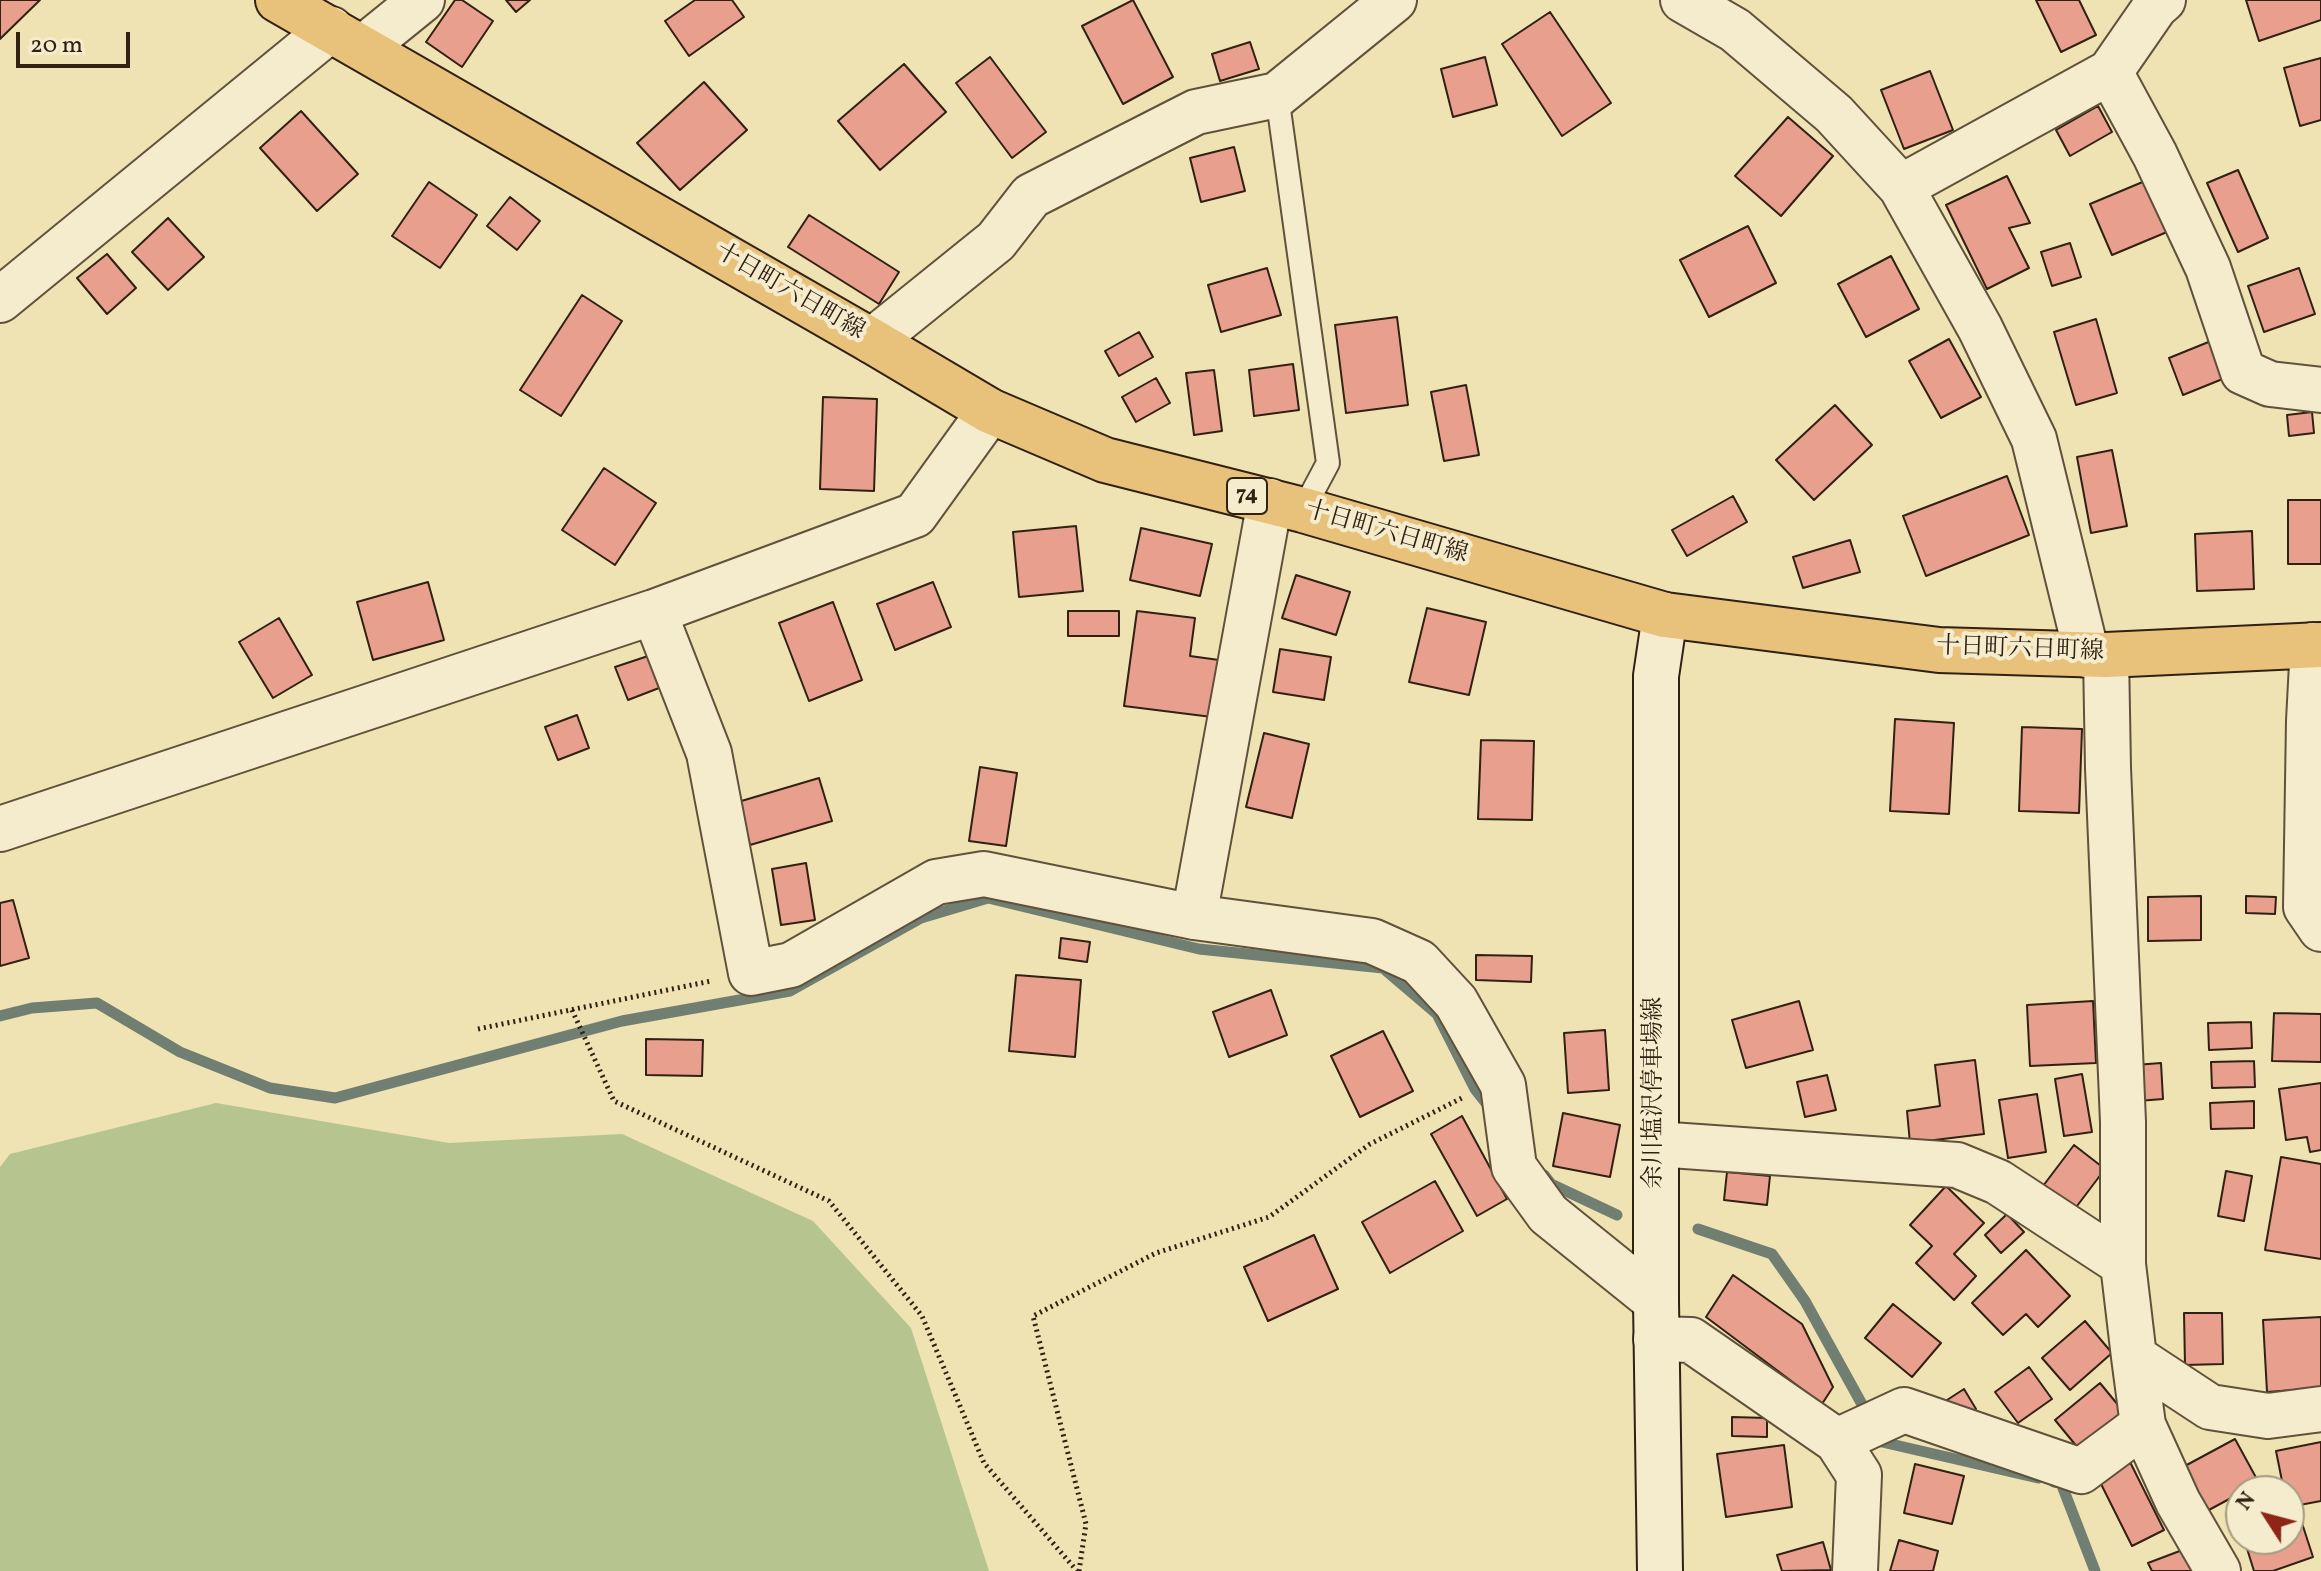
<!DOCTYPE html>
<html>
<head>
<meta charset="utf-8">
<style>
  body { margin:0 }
  #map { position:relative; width:2321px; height:1571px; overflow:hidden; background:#efe2b3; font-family:Vollkorn,serif }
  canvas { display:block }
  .north { position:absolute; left:2225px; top:1475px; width:80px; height:80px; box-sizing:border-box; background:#f5ecce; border:2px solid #a69b83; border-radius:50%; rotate:306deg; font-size:22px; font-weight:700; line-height:32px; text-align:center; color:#302113 }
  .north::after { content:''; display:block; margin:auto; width:28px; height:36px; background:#8f2418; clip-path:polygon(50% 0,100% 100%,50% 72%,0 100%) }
  .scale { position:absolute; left:16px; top:32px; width:114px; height:36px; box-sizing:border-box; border:4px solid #302113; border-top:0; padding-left:10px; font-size:24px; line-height:28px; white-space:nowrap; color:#302113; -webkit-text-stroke:6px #f5ecce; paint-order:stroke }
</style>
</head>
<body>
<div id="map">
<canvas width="2321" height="1571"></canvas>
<div class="north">N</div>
<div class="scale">20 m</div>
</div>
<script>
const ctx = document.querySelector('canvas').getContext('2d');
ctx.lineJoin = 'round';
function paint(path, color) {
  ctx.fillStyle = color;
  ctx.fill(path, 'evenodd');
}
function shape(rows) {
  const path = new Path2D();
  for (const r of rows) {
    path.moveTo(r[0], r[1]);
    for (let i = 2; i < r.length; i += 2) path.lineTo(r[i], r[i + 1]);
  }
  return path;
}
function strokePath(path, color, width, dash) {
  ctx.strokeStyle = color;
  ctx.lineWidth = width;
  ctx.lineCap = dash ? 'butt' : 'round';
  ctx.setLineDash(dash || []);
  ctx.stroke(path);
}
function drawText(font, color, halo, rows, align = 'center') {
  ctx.font = font + ' Vollkorn,"Noto Serif JP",serif';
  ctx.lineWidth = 8;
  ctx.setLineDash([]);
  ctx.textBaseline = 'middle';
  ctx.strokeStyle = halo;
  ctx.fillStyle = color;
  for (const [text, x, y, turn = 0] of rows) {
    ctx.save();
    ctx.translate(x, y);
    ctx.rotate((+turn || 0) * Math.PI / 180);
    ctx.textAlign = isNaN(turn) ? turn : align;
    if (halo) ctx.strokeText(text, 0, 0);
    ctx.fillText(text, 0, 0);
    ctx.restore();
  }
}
paint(shape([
  [216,1103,449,1143,622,1134,813,1221,911,1328,989,1571,0,1571,0,1167,10,1154]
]), '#b6c48f');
strokePath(shape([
  [0,1016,32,1008,97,1003,180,1052,270,1088,335,1098,622,1021,790,991,921,918,988,898,1199,949,1383,968,1437,1014,1475,1089,1490,1108],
  [1544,1175,1551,1184,1617,1215],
  [1698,1229,1772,1254,1805,1301,1869,1417],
  [1877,1432,1882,1442,2038,1478],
  [2054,1482,2061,1483,2095,1571]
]), '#707f71', 11);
const building = shape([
  [0,0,40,0,0,39,0,0],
  [455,0,462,0,493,21,462,67,426,42,455,0],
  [506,0,530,0,516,12,506,0],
  [695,0,732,0,744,17,689,56,665,21,695,0],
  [1133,0,1173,77,1123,104,1082,26,1133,0],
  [2036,0,2079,0,2096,35,2061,52,2036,0],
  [2246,0,2321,0,2321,20,2259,41,2246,0],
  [1550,12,1611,103,1562,136,1502,44,1550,12],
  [1250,42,1259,69,1220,81,1212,54,1250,42],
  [990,57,1046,132,1012,158,956,83,990,57],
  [1485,57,1497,105,1453,117,1441,69,1485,57],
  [2321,58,2321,120,2300,126,2284,68,2321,58],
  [904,64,946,112,880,170,838,121,904,64],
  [1930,71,1953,130,1904,149,1881,90,1930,71],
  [704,82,747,130,680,190,637,143,704,82],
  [2098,106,2112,132,2070,156,2056,130,2098,106],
  [301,111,358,174,317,211,260,148,301,111],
  [1788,117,1833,156,1781,216,1735,176,1788,117],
  [1234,147,1245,191,1201,202,1190,158,1234,147],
  [2238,170,2268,238,2238,252,2207,183,2238,170],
  [2007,176,2030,223,2009,228,2029,268,1987,289,1946,205,2007,176],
  [2145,181,2167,232,2112,255,2090,204,2145,181],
  [429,182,477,215,440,268,392,236,429,182],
  [510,197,540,221,517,250,487,226,510,197],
  [809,215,899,272,879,304,788,247,809,215],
  [168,218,204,257,168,290,132,252,168,218],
  [1748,226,1776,283,1709,317,1680,260,1748,226],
  [2070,243,2081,277,2052,286,2041,252,2070,243],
  [107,254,136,288,107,314,77,278,107,254],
  [1891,256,1919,309,1866,337,1838,284,1891,256],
  [1267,268,1281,315,1221,332,1208,285,1267,268],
  [2299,268,2315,314,2264,332,2248,286,2299,268],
  [582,295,622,321,561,416,520,390,582,295],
  [1397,317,1408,405,1346,413,1335,325,1397,317],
  [2096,319,2117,393,2076,405,2054,332,2096,319],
  [1139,332,1153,357,1119,376,1105,351,1139,332],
  [1949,339,1981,397,1941,418,1909,361,1949,339],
  [2211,341,2225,378,2183,395,2169,358,2211,341],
  [1293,364,1299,410,1254,416,1249,370,1293,364],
  [1214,370,1222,431,1194,435,1186,373,1214,370],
  [1156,378,1170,403,1136,422,1122,397,1156,378],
  [1466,385,1479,455,1444,461,1431,392,1466,385],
  [823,397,877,399,874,491,820,489,823,397],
  [1835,405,1872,445,1814,500,1776,460,1835,405],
  [2312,412,2314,433,2289,436,2287,415,2312,412],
  [2112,450,2127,526,2091,533,2077,457,2112,450],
  [604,468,656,503,615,565,562,530,604,468],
  [2007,476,2029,535,1926,576,1903,516,2007,476],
  [1733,496,1747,522,1687,556,1672,530,1733,496],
  [2288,500,2321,500,2321,564,2288,564,2288,500],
  [1076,526,1083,591,1019,597,1013,532,1076,526],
  [1141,528,1212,544,1200,596,1130,580,1141,528],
  [2252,531,2254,589,2197,591,2195,534,2252,531],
  [1850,540,1860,572,1803,588,1793,557,1850,540],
  [1296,575,1350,592,1336,635,1282,618,1296,575],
  [428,582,444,640,373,660,357,602,428,582],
  [933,582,951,627,895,650,877,604,933,582],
  [833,602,862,680,809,701,779,623,833,602],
  [1427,608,1486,622,1469,695,1409,682,1427,608],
  [1068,611,1119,611,1119,636,1068,636,1068,611],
  [1137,611,1195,618,1190,656,1219,660,1212,717,1124,706,1137,611],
  [279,618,312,675,273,698,239,642,279,618],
  [1280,649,1331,657,1324,700,1273,692,1280,649],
  [648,656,659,688,628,700,615,667,648,656],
  [577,715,589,748,558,760,545,727,577,715],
  [1895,719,1954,723,1949,814,1890,811,1895,719],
  [2022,727,2082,729,2079,813,2019,811,2022,727],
  [1264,733,1309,744,1292,818,1246,807,1264,733],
  [1481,740,1534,741,1532,820,1478,819,1481,740],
  [980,767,1017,773,1006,846,969,841,980,767],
  [819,778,832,821,750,845,738,802,819,778],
  [806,863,815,920,781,925,772,869,806,863],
  [2201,896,2201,940,2148,941,2148,897,2201,896],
  [2246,896,2276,897,2275,914,2246,913,2246,896],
  [13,900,29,958,0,966,0,903,13,900],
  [1061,938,1090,942,1087,962,1059,958,1061,938],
  [1476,955,1532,956,1531,982,1476,980,1476,955],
  [1016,975,1081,980,1075,1057,1009,1051,1016,975],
  [1271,990,1287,1035,1229,1057,1213,1012,1271,990],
  [1799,1001,1813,1050,1746,1068,1732,1020,1799,1001],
  [2093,1001,2096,1063,2030,1066,2027,1005,2093,1001],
  [2274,1013,2321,1014,2321,1062,2272,1061,2274,1013],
  [2251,1022,2252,1048,2209,1050,2208,1023,2251,1022],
  [1605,1030,1609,1090,1568,1093,1564,1033,1605,1030],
  [1383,1031,1413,1091,1360,1117,1331,1056,1383,1031],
  [646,1039,703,1040,702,1076,646,1075,646,1039],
  [1975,1060,1984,1134,1910,1143,1907,1111,1940,1106,1935,1065,1975,1060],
  [2254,1061,2255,1087,2212,1088,2211,1062,2254,1061],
  [2161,1063,2163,1099,2138,1101,2135,1065,2161,1063],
  [2082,1074,2092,1132,2064,1136,2055,1079,2082,1074],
  [1827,1075,1836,1110,1805,1117,1797,1082,1827,1075],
  [2321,1083,2321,1150,2310,1152,2307,1137,2286,1140,2279,1089,2321,1083],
  [2037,1094,2046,1152,2008,1158,1999,1100,2037,1094],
  [2254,1101,2254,1128,2211,1129,2210,1103,2254,1101],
  [1563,1113,1620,1125,1610,1177,1553,1166,1563,1113],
  [1462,1116,1507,1199,1477,1216,1431,1134,1462,1116],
  [2074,1145,2105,1169,2074,1210,2043,1186,2074,1145],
  [2281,1157,2321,1164,2321,1259,2265,1250,2281,1157],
  [2226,1171,2252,1176,2244,1221,2218,1216,2226,1171],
  [1727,1172,1770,1176,1767,1205,1724,1200,1727,1172],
  [1435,1181,1463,1231,1390,1273,1362,1222,1435,1181],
  [1946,1186,1984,1223,1954,1254,1976,1276,1954,1300,1916,1263,1932,1246,1910,1225,1946,1186],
  [2007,1214,2024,1232,2001,1253,1985,1235,2007,1214],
  [1314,1235,1338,1289,1268,1321,1244,1267,1314,1235],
  [2026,1250,2070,1296,2038,1327,2026,1314,2003,1335,1972,1303,2026,1250],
  [1733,1275,1802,1324,1833,1387,1822,1404,1706,1317,1733,1275],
  [1893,1304,1941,1343,1912,1377,1865,1338,1893,1304],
  [2184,1313,2222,1313,2223,1364,2185,1365,2184,1313],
  [2321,1317,2321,1388,2267,1392,2263,1320,2321,1317],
  [2085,1321,2112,1353,2070,1390,2042,1358,2085,1321],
  [2029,1367,2052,1399,2018,1423,1995,1392,2029,1367],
  [2100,1383,2123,1411,2078,1448,2055,1420,2100,1383],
  [1964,1389,1976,1409,1956,1422,1944,1402,1964,1389],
  [1732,1417,1767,1418,1767,1437,1732,1436,1732,1417],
  [2235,1439,2259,1483,2207,1511,2183,1467,2235,1439],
  [2321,1442,2321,1501,2289,1507,2289,1491,2284,1491,2276,1451,2321,1442],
  [1784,1445,1792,1507,1726,1517,1717,1454,1784,1445],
  [2130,1462,2164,1530,2132,1546,2098,1478,2130,1462],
  [1915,1464,1964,1476,1952,1524,1904,1513,1915,1464],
  [2300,1517,2313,1557,2273,1571,2254,1571,2244,1539,2289,1539,2289,1521,2300,1517],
  [1899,1540,1938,1551,1933,1571,1890,1571,1899,1540],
  [1823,1542,1831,1570,1782,1571,1777,1555,1823,1542],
  [2185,1549,2194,1571,2152,1571,2148,1563,2185,1549]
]);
paint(building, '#e89f8d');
strokePath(building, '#302113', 2);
const service = shape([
  [1277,95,1328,463,1303,510]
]);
const minor = shape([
  [1683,0,1735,30,1834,114,1901,187,1980,328,2034,439,2087,655],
  [364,47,422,0],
  [2110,72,2155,155,2208,268,2243,372,2270,384,2321,390],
  [1901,187,2110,72,2155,7,2163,0],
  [0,300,331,29],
  [872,341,996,241,1031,196,1196,112,1277,95,1394,0],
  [654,612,709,753,751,973,791,965,936,882,984,874,1194,917,1372,941,1419,962,1456,1002,1503,1085,1514,1167,1548,1214,1656,1301],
  [2313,645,2309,721,2306,907,2321,929],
  [2106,655,2108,768,2123,1122,2123,1264,2134,1357,2143,1425,2178,1502,2218,1571],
  [0,829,654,612,915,515,990,411],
  [1194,917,1270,501],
  [1656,1144,1957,1165,1998,1182,2123,1264],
  [1656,1339,1691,1340,1837,1441,1859,1475,1855,1571],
  [2134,1357,2210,1407,2268,1416,2321,1409],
  [1837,1441,1904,1410,2081,1471,2143,1425]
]);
const secondary = shape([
  [1660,1571,1656,1301,1656,676,1665,615]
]);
const primary = shape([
  [278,0,872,341,990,411,1105,460,1303,510,1665,615,1939,650,2106,655,2321,645]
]);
strokePath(service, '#60513b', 26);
strokePath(minor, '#60513b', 48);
strokePath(secondary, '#302113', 48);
strokePath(primary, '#302113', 48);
strokePath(shape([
  [572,1010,614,1101,829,1201,922,1316,984,1463,1077,1571],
  [478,1029,711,981],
  [1079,1571,1086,1524,1033,1316,1156,1253,1269,1217,1370,1144,1462,1098]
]), '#302113', 5, [2, 4]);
strokePath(service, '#f5ecce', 22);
strokePath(minor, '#f5ecce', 44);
strokePath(secondary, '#f5ecce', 44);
strokePath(primary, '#e8c17a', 44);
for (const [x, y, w] of [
  [1247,496,40]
]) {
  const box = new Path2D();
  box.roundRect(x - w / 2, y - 18, w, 36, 6);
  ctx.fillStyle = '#f5ecce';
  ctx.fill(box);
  strokePath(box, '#302113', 2);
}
drawText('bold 22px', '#302113', null, [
  ["74",1247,496]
]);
drawText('24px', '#302113', '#f5ecce', [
  ["十日町六日町線",789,293,30],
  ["十日町六日町線",1386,534,16],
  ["十日町六日町線",2020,651,2],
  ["余川塩沢停車場線",1656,1093,-90]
]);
</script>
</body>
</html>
